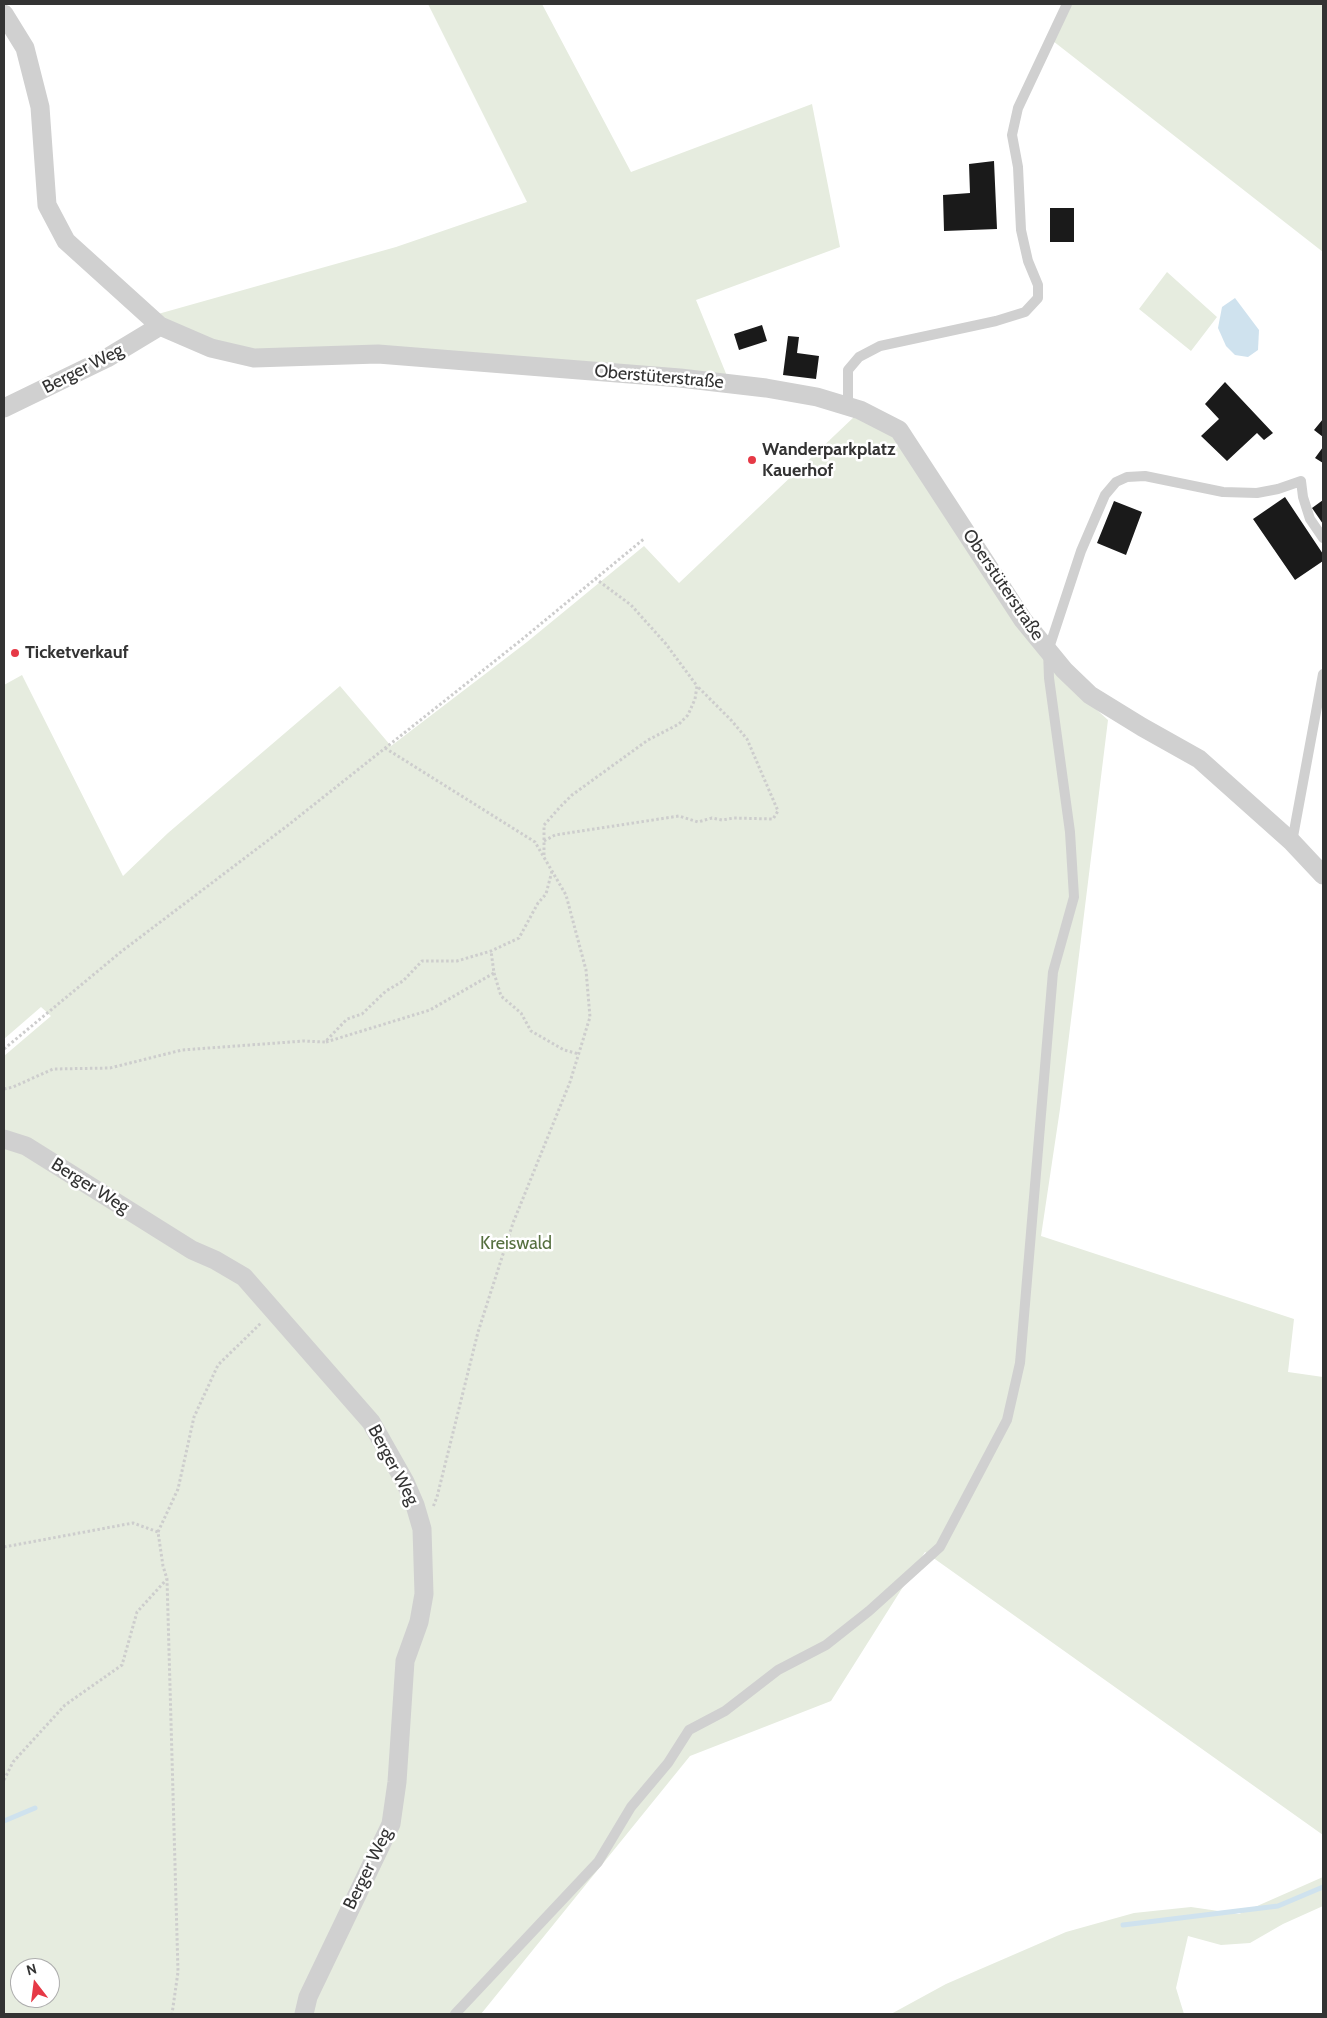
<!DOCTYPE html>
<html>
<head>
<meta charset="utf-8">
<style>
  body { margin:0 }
  #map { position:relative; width:1327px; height:2018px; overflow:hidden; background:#fff; font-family:Cabin,sans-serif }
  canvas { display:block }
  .frame { position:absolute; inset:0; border:5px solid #333; pointer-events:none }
  .north { position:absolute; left:10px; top:1958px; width:50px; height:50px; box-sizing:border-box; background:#fff; border:1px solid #adadad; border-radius:50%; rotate:345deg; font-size:14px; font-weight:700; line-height:20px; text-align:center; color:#333 }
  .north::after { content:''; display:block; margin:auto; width:18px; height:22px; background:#e63946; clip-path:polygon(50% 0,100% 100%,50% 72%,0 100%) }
</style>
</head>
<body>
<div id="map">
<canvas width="1327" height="2018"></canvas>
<div class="frame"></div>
<div class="north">N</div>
</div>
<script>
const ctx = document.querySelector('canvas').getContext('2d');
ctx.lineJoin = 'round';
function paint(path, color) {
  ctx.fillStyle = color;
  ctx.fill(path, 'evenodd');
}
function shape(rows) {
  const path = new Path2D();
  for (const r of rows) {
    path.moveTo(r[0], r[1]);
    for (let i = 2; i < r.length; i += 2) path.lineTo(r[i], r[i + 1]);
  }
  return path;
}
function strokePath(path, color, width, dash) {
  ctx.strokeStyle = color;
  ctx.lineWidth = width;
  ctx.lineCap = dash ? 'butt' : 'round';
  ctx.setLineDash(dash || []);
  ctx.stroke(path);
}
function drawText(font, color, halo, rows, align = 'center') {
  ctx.font = font + ' Cabin,sans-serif';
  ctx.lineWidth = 5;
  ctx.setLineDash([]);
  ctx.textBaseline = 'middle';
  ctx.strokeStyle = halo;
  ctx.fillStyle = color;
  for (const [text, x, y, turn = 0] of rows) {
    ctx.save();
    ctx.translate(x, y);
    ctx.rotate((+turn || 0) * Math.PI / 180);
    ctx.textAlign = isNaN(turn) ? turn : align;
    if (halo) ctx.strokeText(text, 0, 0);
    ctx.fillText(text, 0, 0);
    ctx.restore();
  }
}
paint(shape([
  [428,4,542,4,631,172,812,104,840,247,696,300,727,376,263,352,194,335,158,314,396,247,527,202],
  [1071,4,1323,4,1323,252,1053,41],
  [1167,272,1217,317,1191,351,1139,309],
  [855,416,895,433,1062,678,1108,720,1060,1109,1041,1236,1294,1319,1288,1372,1323,1377,1323,1835,925,1552,831,1701,690,1756,481,2014,4,2014,4,1056,51,1016,41,1007,4,1039,4,685,22,675,123,876,168,833,340,686,391,746,527,642,644,546,679,583],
  [20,1968,50,1968,50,1998,20,1998],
  [1323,1877,1323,1906,1283,1924,1250,1943,1221,1945,1188,1936,1176,1988,1184,2014,891,2014,946,1984,1066,1932,1134,1913,1191,1907,1239,1914]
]), '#e6ecdf');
paint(shape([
  [1235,298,1259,330,1258,350,1248,357,1235,355,1226,346,1218,328,1222,307]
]), '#cfe2ee');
strokePath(shape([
  [4,1821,35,1808],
  [1123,1925,1278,1906,1323,1887]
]), '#cfe2ee', 5);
paint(shape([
  [994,161,997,229,944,231,943,195,970,193,969,164],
  [1050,208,1074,208,1074,242,1050,242],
  [762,325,767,341,739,350,734,334],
  [788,336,799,337,797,353,819,356,816,379,783,375],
  [1225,382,1273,433,1264,440,1257,433,1227,461,1201,436,1219,419,1205,404],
  [1323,419,1323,437,1314,430],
  [1323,447,1323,463,1315,458],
  [1285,497,1323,554,1323,561,1295,580,1253,519],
  [1323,500,1323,524,1312,508],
  [1114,501,1142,512,1126,555,1097,543]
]), '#1a1a1a');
strokePath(shape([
  [385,748,535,842,566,895,586,970,590,1017,570,1082,513,1223,478,1332,437,1497,433,1507],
  [544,841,555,835,679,816,698,822,712,818,722,820,734,818,773,819,778,811,747,739,731,720,697,686],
  [544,855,544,825,561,806,572,795,648,740,679,724,688,715,695,699,697,686,666,644,631,605,596,579],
  [494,973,501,996,521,1013,531,1031,564,1050,579,1054],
  [326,1042,430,1010,494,973,491,951],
  [4,1049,122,951,287,826,520,641,645,538],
  [4,1089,13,1087,53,1069,110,1068,182,1050,304,1041,325,1042,347,1019,362,1014,386,991,403,981,422,961,457,961,491,951,519,938,538,903,546,894,552,871],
  [158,1532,178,1489,194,1417,218,1365,261,1323],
  [4,1547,133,1523,158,1532,163,1566,167,1579,178,1972,172,2014],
  [4,1780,13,1762,65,1705,122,1665,137,1612,167,1579]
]), '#cdcdcd', 3, [2.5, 2.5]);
strokePath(shape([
  [848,407,848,370,859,357,880,346,996,321,1025,312,1038,298,1038,285,1028,261,1021,230,1018,167,1012,135,1018,108,1067,4],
  [1292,842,1323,674],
  [455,2014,598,1862,631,1807,668,1763,689,1730,725,1711,778,1670,826,1645,869,1611,940,1547,1007,1420,1020,1363,1053,972,1074,897,1070,832,1049,678,1048,651,1081,551,1105,495,1116,482,1127,477,1145,476,1223,492,1257,493,1278,489,1301,481,1303,497,1310,519,1323,538]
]), '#d0d0d0', 10);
strokePath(shape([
  [4,14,25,48,40,107,47,205,66,241,160,326,211,348,254,358,378,354,680,378,766,388,817,397,860,410,899,430,1023,620,1064,670,1090,695,1142,727,1199,759,1292,842,1323,875],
  [4,408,107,358,160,326],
  [4,1139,26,1146,192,1250,215,1260,244,1277,371,1422,405,1482,415,1505,422,1529,424,1594,419,1622,405,1661,397,1782,391,1824,308,1997,304,2014]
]), '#d0d0d0', 19);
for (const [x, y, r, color] of [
  [752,460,5,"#e63946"],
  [15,653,5,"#e63946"]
]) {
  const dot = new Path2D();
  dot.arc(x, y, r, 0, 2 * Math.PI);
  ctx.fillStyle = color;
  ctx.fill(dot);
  strokePath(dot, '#fff', 2);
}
drawText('18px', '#333', '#fff', [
  ["Berger Weg",83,369,-27],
  ["Oberstüterstraße",659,377,5],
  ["Oberstüterstraße",1003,585,56],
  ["Berger Weg",90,1186,32],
  ["Berger Weg",393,1465,62],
  ["Berger Weg",368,1869,-64]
]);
drawText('bold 18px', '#333', '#fff', [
  ["Wanderparkplatz",762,450],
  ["Kauerhof",762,471],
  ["Ticketverkauf",25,653]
], 'left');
drawText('18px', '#56703f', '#fff', [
  ["Kreiswald",516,1244]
]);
</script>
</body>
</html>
